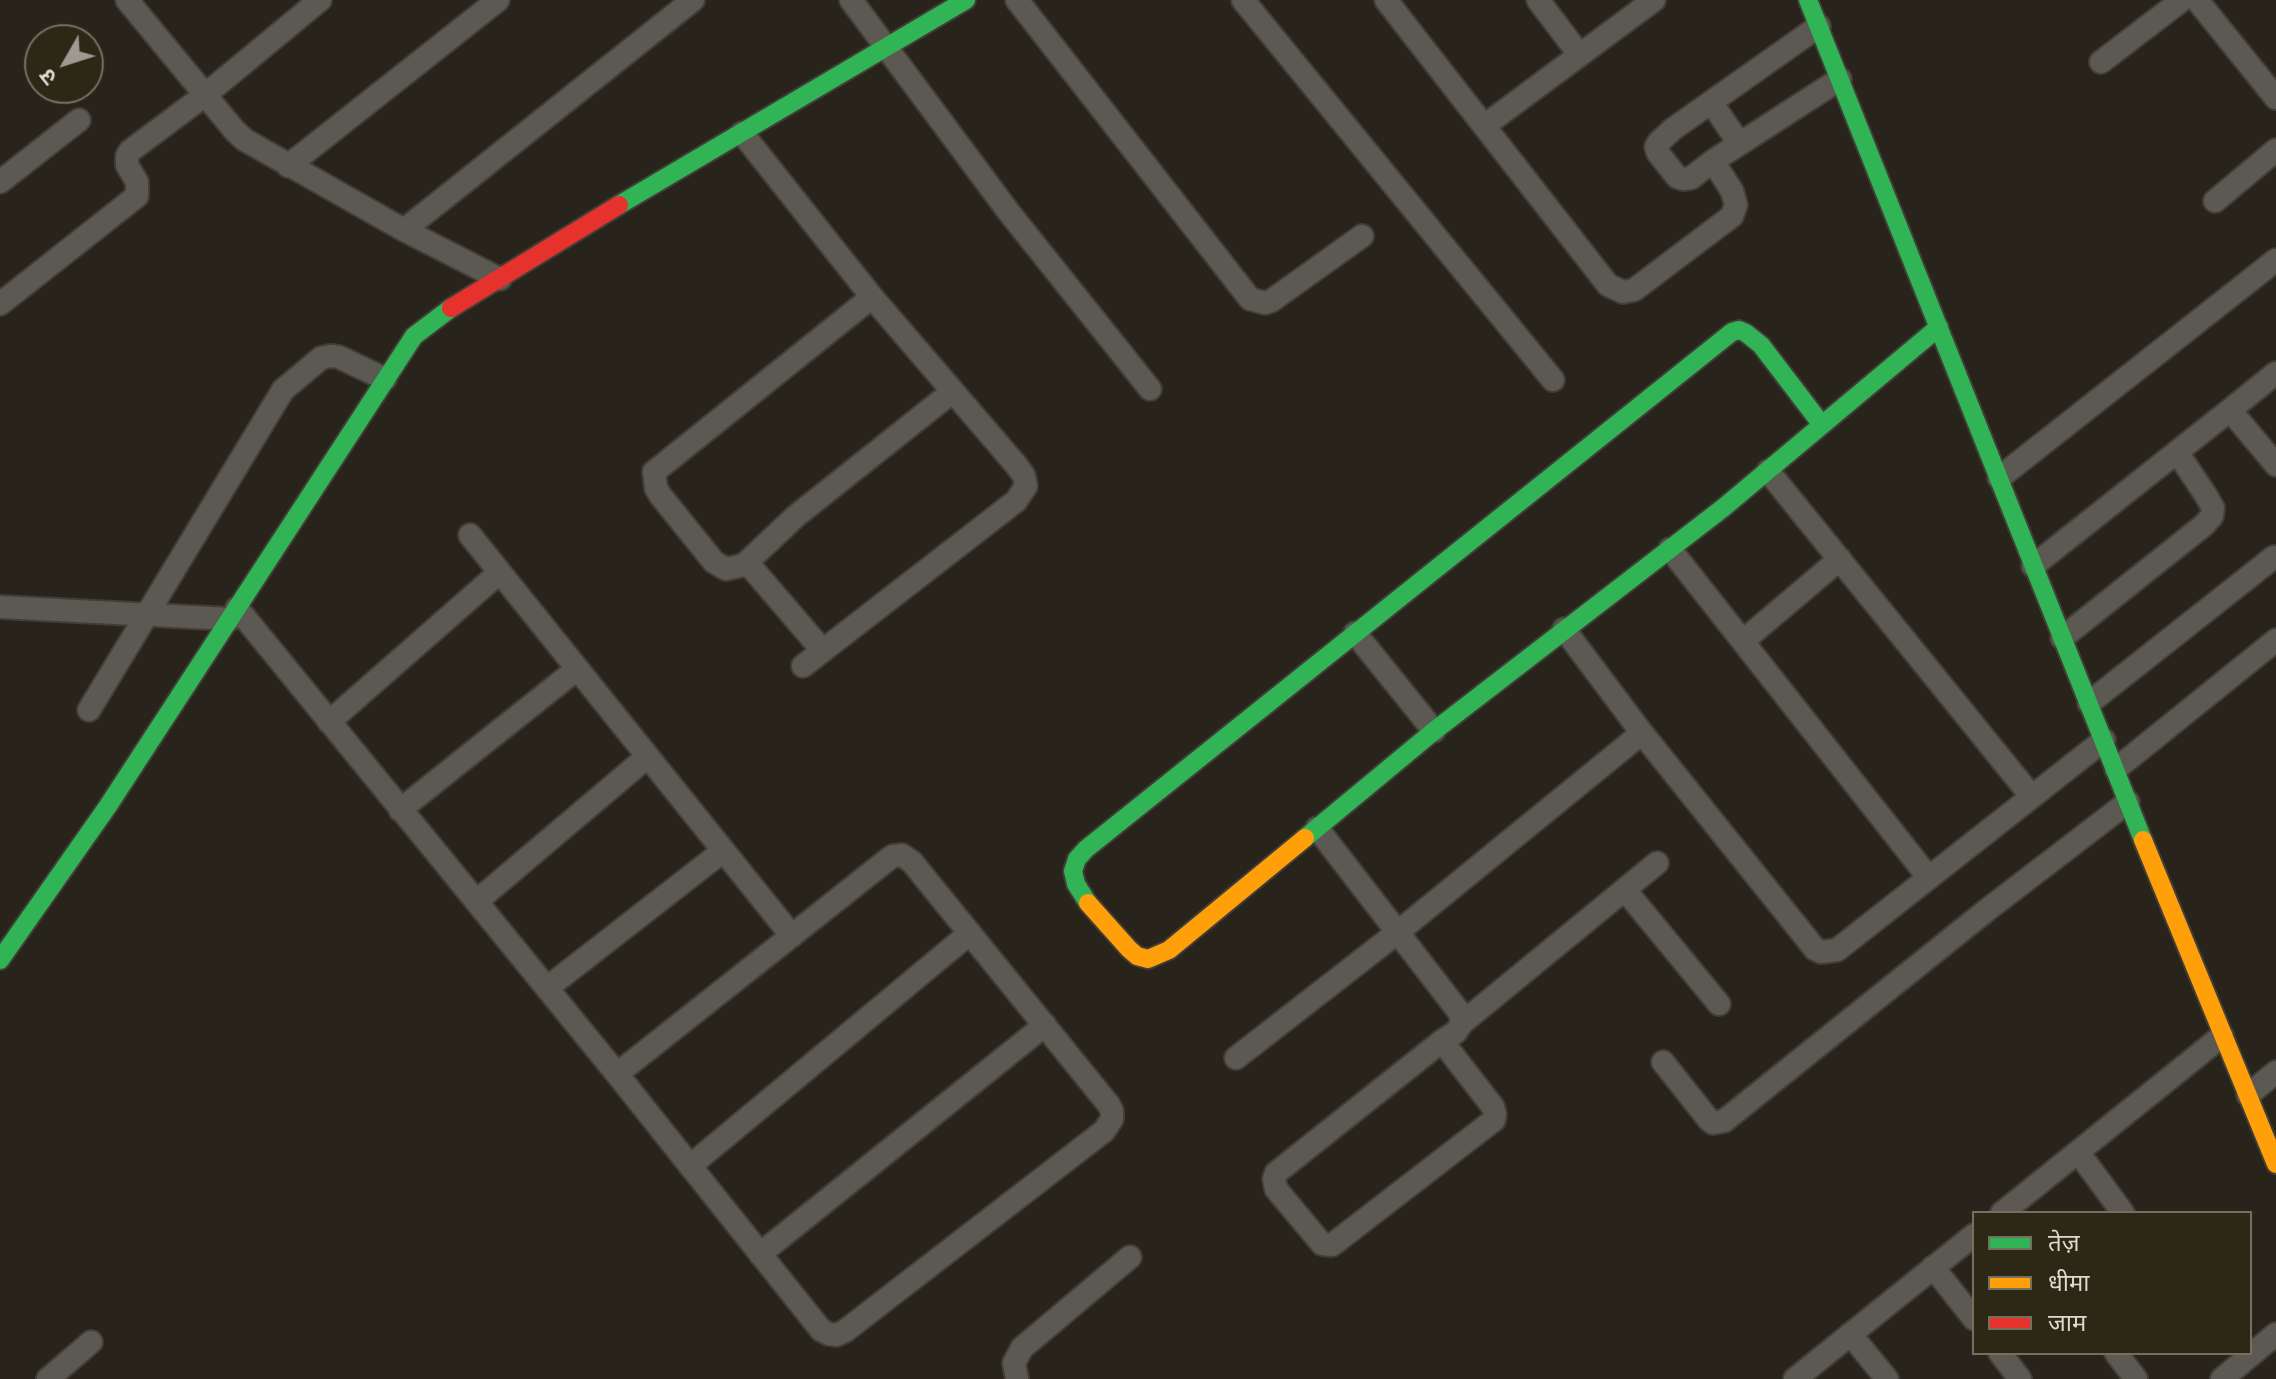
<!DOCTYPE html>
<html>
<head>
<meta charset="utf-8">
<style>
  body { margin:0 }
  #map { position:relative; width:2276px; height:1379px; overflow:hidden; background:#28241b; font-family:"Playfair Display","Noto Sans Devanagari",serif }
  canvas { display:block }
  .legend { position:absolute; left:1972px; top:1211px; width:280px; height:144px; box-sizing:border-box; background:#2d2716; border:2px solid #746f60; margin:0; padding:10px 14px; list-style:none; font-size:24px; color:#dedad0 }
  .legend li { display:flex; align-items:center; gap:16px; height:40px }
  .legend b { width:40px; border:2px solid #746f60 }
  .north { position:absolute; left:24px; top:24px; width:80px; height:80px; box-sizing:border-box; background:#2d2716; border:2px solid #746f60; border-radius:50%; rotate:231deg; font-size:22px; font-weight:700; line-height:32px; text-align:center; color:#dedad0 }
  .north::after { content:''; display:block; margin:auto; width:28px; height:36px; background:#9e9a91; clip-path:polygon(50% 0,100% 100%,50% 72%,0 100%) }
</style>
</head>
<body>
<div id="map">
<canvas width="2276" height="1379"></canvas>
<ul class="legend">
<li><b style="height:10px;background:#30b455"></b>तेज़</li>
<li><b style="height:10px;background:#ff9f0a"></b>धीमा</li>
<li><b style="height:10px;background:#e5322d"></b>जाम</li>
</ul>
<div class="north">उ</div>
</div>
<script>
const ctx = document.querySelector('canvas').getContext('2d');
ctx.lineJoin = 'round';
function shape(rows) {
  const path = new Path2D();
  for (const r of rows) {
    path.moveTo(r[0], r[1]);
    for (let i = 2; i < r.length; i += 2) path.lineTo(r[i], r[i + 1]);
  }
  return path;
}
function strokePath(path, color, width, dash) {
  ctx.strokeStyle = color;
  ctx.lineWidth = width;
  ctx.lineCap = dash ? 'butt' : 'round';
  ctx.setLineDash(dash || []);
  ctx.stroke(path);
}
const street = shape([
  [127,0,235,131,245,140,404,230,500,279],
  [851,0,1008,211,1150,389],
  [1017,0,1250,299,1265,303,1271,301,1362,236],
  [1243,0,1553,380],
  [1386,0,1608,285,1623,292,1634,290,1732,216,1736,205,1732,191,1713,161,1840,79],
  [1538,0,1579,54],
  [2197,0,2276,98],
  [2101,62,2182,0],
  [1711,102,1739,143],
  [1484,126,1654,0],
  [742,133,872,297,1017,466,1024,476,1026,486,1016,501,803,666],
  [1713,161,1691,178,1683,179,1677,177,1658,153,1656,147,1659,142,1673,129,1819,26],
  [288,166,498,0],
  [0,182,79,120],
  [2215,201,2276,150],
  [404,230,693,0],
  [0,304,137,196,137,182,127,165,127,156,130,151,205,95,320,0],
  [2230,410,2276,373],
  [1768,471,2032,797],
  [1999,478,2276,260],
  [470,535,792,936],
  [1670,549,1929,878],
  [744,565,796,516,952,392],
  [2033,566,2230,410,2276,465],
  [0,607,230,619],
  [237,608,617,1074,821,1330,829,1334,836,1335,845,1331,1104,1131,1112,1119,1112,1111,1109,1105,912,862,902,855,893,856,886,861,617,1074],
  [1564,629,1642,733,1815,949,1821,952,1837,950,2104,740],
  [1355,633,1434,731],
  [2062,638,2204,525,2212,516,2213,508,2207,497,2177,452],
  [1743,641,1840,559],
  [823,651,751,567,744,565,726,569,714,562,660,495,656,488,654,472,872,297],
  [2089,703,2274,557],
  [89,710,283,390,321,358,330,356,339,357,385,379],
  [329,722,500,572],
  [2116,769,2276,640],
  [400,810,577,669],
  [1317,828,1460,1013,1462,1023,1456,1032,1442,1041,1276,1173,1274,1179,1276,1189,1322,1244,1332,1245,1494,1120,1495,1114,1493,1107,1442,1041],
  [1625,890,1719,1004],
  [477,901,647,757],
  [547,988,723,851],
  [1462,1023,1657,863],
  [1236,1058,1398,932,1642,733],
  [1663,1062,1709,1120,1713,1123,1724,1121,1987,910,2128,802],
  [2248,1095,2276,1072],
  [2078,1152,2123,1213],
  [690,1166,970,933],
  [2002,1213,2222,1036],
  [760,1254,1045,1025],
  [1933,1267,1974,1319],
  [1850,1334,1887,1379],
  [2000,1353,2020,1379],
  [2116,1353,2136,1379],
  [48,1379,91,1342],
  [1017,1379,1014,1363,1022,1348,1130,1257],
  [1795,1379,1974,1235],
  [2222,1379,2276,1334]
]);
const fast = shape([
  [1808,0,2143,840],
  [619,205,966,0],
  [1305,838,1434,731,1723,508,1939,327],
  [1088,903,1076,884,1073,871,1077,859,1086,849,1732,332,1739,330,1746,333,1761,345,1822,425],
  [0,960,108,806,414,336,451,308]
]);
const slow = shape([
  [2143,840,2276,1164],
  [1088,903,1129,949,1137,956,1148,959,1169,950,1305,838]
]);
const jam = shape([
  [451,308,619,205]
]);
strokePath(street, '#413e37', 26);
strokePath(fast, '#413e37', 22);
strokePath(slow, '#413e37', 22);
strokePath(jam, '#413e37', 22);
strokePath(street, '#5c5952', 22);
strokePath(fast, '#30b455', 18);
strokePath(slow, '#ff9f0a', 18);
strokePath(jam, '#e5322d', 18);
</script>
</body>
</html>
